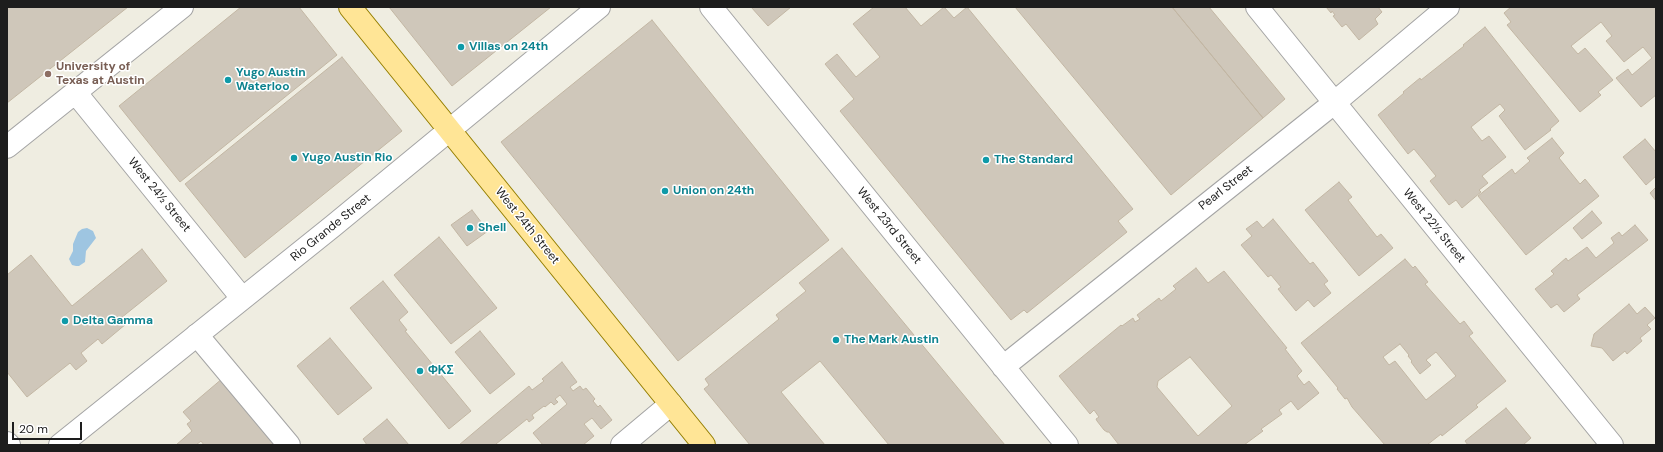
<!DOCTYPE html>
<html>
<head>
<meta charset="utf-8">
<style>
  body { margin:0 }
  #map { position:relative; width:1663px; height:452px; overflow:hidden; background:#efede1; font-family:"DM Sans",sans-serif }
  canvas { display:block }
  .frame { position:absolute; inset:0; border:8px solid #1d1d1d; pointer-events:none }
  .scale { position:absolute; left:12px; top:422px; width:70px; height:18px; box-sizing:border-box; border:2px solid #1d1d1d; border-top:0; padding-left:5px; font-size:12px; line-height:14px; white-space:nowrap; color:#1d1d1d; -webkit-text-stroke:3px #fff; paint-order:stroke }
</style>
</head>
<body>
<div id="map">
<canvas width="1663" height="452"></canvas>
<div class="frame"></div>
<div class="scale">20 m</div>
</div>
<script>
const ctx = document.querySelector('canvas').getContext('2d');
ctx.lineJoin = 'round';
function paint(path, color) {
  ctx.fillStyle = color;
  ctx.fill(path, 'evenodd');
}
function shape(rows) {
  const path = new Path2D();
  for (const r of rows) {
    path.moveTo(r[0], r[1]);
    for (let i = 2; i < r.length; i += 2) path.lineTo(r[i], r[i + 1]);
  }
  return path;
}
function strokePath(path, color, width, dash) {
  ctx.strokeStyle = color;
  ctx.lineWidth = width;
  ctx.lineCap = dash ? 'butt' : 'round';
  ctx.setLineDash(dash || []);
  ctx.stroke(path);
}
function drawText(font, color, halo, rows, align = 'center') {
  ctx.font = font + ' "DM Sans",sans-serif';
  ctx.lineWidth = 3;
  ctx.setLineDash([]);
  ctx.textBaseline = 'middle';
  ctx.strokeStyle = halo;
  ctx.fillStyle = color;
  for (const [text, x, y, turn = 0] of rows) {
    ctx.save();
    ctx.translate(x, y);
    ctx.rotate((+turn || 0) * Math.PI / 180);
    ctx.textAlign = isNaN(turn) ? turn : align;
    if (halo) ctx.strokeText(text, 0, 0);
    ctx.fillText(text, 0, 0);
    ctx.restore();
  }
}
paint(shape([
  [87,228,93,231,96,238,86,251,85,262,79,266,76,266,72,265,69,259,73,251,73,244,78,232,82,229]
]), '#9ec5e1');
const building = shape([
  [7,7,128,7,7,103,7,7],
  [241,7,299,7,337,55,180,182,119,106,241,7],
  [389,7,551,7,452,86,389,7],
  [751,7,791,7,768,26,751,7],
  [874,7,905,7,921,26,944,7,954,18,967,7,1133,209,1118,221,1127,232,1027,313,1024,310,1011,320,840,111,854,99,825,64,837,54,856,77,880,57,853,24,874,7],
  [1015,7,1172,7,1263,118,1171,195,1015,7],
  [1172,7,1209,7,1285,99,1263,118,1172,7],
  [1326,7,1378,7,1382,12,1375,19,1378,24,1359,40,1346,24,1342,27,1333,16,1335,15,1332,11,1331,13,1326,7],
  [1511,7,1656,7,1656,95,1641,107,1616,78,1628,69,1632,75,1652,58,1643,47,1624,62,1606,41,1612,36,1601,22,1571,46,1578,54,1585,48,1613,80,1598,92,1601,95,1580,112,1507,25,1511,22,1504,13,1511,7],
  [652,20,829,240,678,361,501,142,652,20],
  [1485,27,1559,121,1550,129,1551,130,1525,150,1499,116,1505,110,1500,104,1471,127,1482,141,1489,136,1506,157,1482,176,1488,183,1479,190,1481,192,1462,208,1456,200,1449,205,1430,181,1436,176,1414,149,1408,154,1378,115,1404,93,1403,92,1420,78,1421,80,1464,46,1463,45,1485,27],
  [342,57,402,131,245,258,185,184,342,57],
  [1552,138,1564,153,1559,158,1580,184,1585,179,1599,196,1526,255,1478,196,1512,169,1515,174,1530,161,1527,158,1552,138],
  [1645,139,1656,152,1656,176,1646,185,1623,157,1645,139],
  [1339,182,1352,197,1348,200,1377,237,1381,234,1393,248,1359,276,1305,210,1339,182],
  [1656,187,1656,201,1650,193,1656,187],
  [472,210,488,231,467,246,451,225,472,210],
  [1592,211,1602,223,1582,239,1573,228,1592,211],
  [1273,219,1310,264,1313,262,1328,281,1324,284,1331,293,1314,307,1308,300,1296,311,1278,289,1281,287,1271,275,1268,277,1241,245,1252,236,1246,229,1257,221,1263,228,1273,219],
  [1635,225,1648,240,1577,295,1580,299,1564,312,1557,304,1551,308,1535,289,1554,274,1551,271,1566,258,1568,261,1587,247,1596,258,1614,243,1611,238,1619,232,1622,236,1635,225],
  [439,237,497,308,451,344,394,275,439,237],
  [842,248,1005,445,889,445,820,361,781,392,825,445,750,445,704,389,709,385,705,379,779,319,776,315,806,291,799,283,842,248],
  [142,249,167,281,121,318,126,324,102,344,98,339,81,353,87,361,76,370,70,363,27,397,7,372,7,275,31,255,72,306,142,249],
  [1405,259,1413,268,1415,266,1428,282,1425,284,1460,324,1464,321,1473,333,1469,336,1506,381,1476,405,1478,407,1442,436,1441,434,1427,445,1385,445,1352,407,1347,398,1345,399,1337,389,1338,388,1301,343,1405,259],
  [1400,344,1409,355,1408,356,1412,361,1411,362,1420,374,1431,365,1426,360,1436,352,1456,376,1426,400,1395,361,1389,365,1383,357,1400,344],
  [1196,268,1208,283,1224,271,1287,348,1285,349,1302,371,1297,376,1304,385,1309,381,1319,393,1298,410,1291,401,1279,410,1282,414,1261,429,1263,431,1244,445,1119,445,1109,432,1107,432,1104,430,1097,421,1096,419,1099,417,1094,410,1090,414,1059,376,1121,325,1122,326,1133,318,1135,322,1140,319,1137,315,1159,298,1161,301,1176,289,1173,286,1196,268],
  [1190,357,1232,406,1198,436,1157,387,1158,381,1190,357],
  [383,281,408,312,399,320,407,330,405,331,471,411,449,429,350,308,383,281],
  [1629,304,1637,314,1645,307,1655,318,1647,325,1651,329,1640,338,1642,341,1627,354,1625,351,1613,361,1602,348,1591,346,1594,334,1629,304],
  [480,331,515,374,490,394,455,352,480,331],
  [330,338,372,388,338,415,297,366,330,338],
  [562,362,577,382,570,387,573,391,580,386,583,390,586,388,595,399,593,401,598,407,600,405,612,420,601,429,592,418,584,424,594,436,583,445,543,445,533,433,567,404,560,395,555,399,558,402,554,405,551,402,545,407,544,406,532,415,534,418,529,422,527,419,496,444,497,445,459,445,529,386,532,390,544,381,542,379,562,362],
  [223,378,279,445,204,445,201,441,196,445,176,445,192,431,187,424,191,421,183,412,223,378],
  [1506,408,1531,438,1523,445,1468,445,1465,441,1506,408],
  [387,419,409,445,367,445,363,439,387,419]
]);
paint(building, '#cfc7ba');
strokePath(building, '#c2b6a3', 1);
const minor = shape([
  [711,7,1067,445],
  [1257,7,1612,445],
  [75,92,242,298],
  [7,147,182,7],
  [197,335,289,445],
  [1003,367,1334,103,1448,7],
  [7,443,9,445],
  [622,445,671,404]
]);
const tertiary = shape([
  [60,445,333,226,599,7]
]);
const primary = shape([
  [350,7,704,445]
]);
strokePath(minor, '#a4a4a4', 24);
strokePath(tertiary, '#a4a4a4', 24);
strokePath(primary, '#957f00', 24);
strokePath(minor, '#fff', 22);
strokePath(tertiary, '#fff', 22);
strokePath(primary, '#ffe596', 22);
for (const [x, y, r, color] of [
  [461,47,4,"#0f9aa8"],
  [48,74,4,"#8d6e63"],
  [228,80,4,"#0f9aa8"],
  [294,158,4,"#0f9aa8"],
  [986,160,4,"#0f9aa8"],
  [665,191,4,"#0f9aa8"],
  [470,228,4,"#0f9aa8"],
  [65,321,4,"#0f9aa8"],
  [836,340,4,"#0f9aa8"],
  [420,371,4,"#0f9aa8"]
]) {
  const dot = new Path2D();
  dot.arc(x, y, r, 0, 2 * Math.PI);
  ctx.fillStyle = color;
  ctx.fill(dot);
  strokePath(dot, '#fff', 1.5);
}
drawText('bold 12px', '#0d838f', '#fff', [
  ["Villas on 24th",469,47],
  ["Yugo Austin",236,73],
  ["Waterloo",236,87],
  ["Yugo Austin Rio",302,158],
  ["The Standard",994,160],
  ["Union on 24th",673,191],
  ["Shell",478,228],
  ["Delta Gamma",73,321],
  ["The Mark Austin",844,340],
  ["ΦΚΣ",428,371]
], 'left');
drawText('bold 12px', '#785e54', '#fff', [
  ["University of",56,67],
  ["Texas at Austin",56,81]
], 'left');
drawText('12px', '#1d1d1d', '#fff', [
  ["Pearl Street",1226,188,-38],
  ["West 24½ Street",159,195,51],
  ["West 24th Street",527,226,51],
  ["West 23rd Street",889,226,51],
  ["West 22½ Street",1434,226,51],
  ["Rio Grande Street",331,228,-39]
]);
</script>
</body>
</html>
